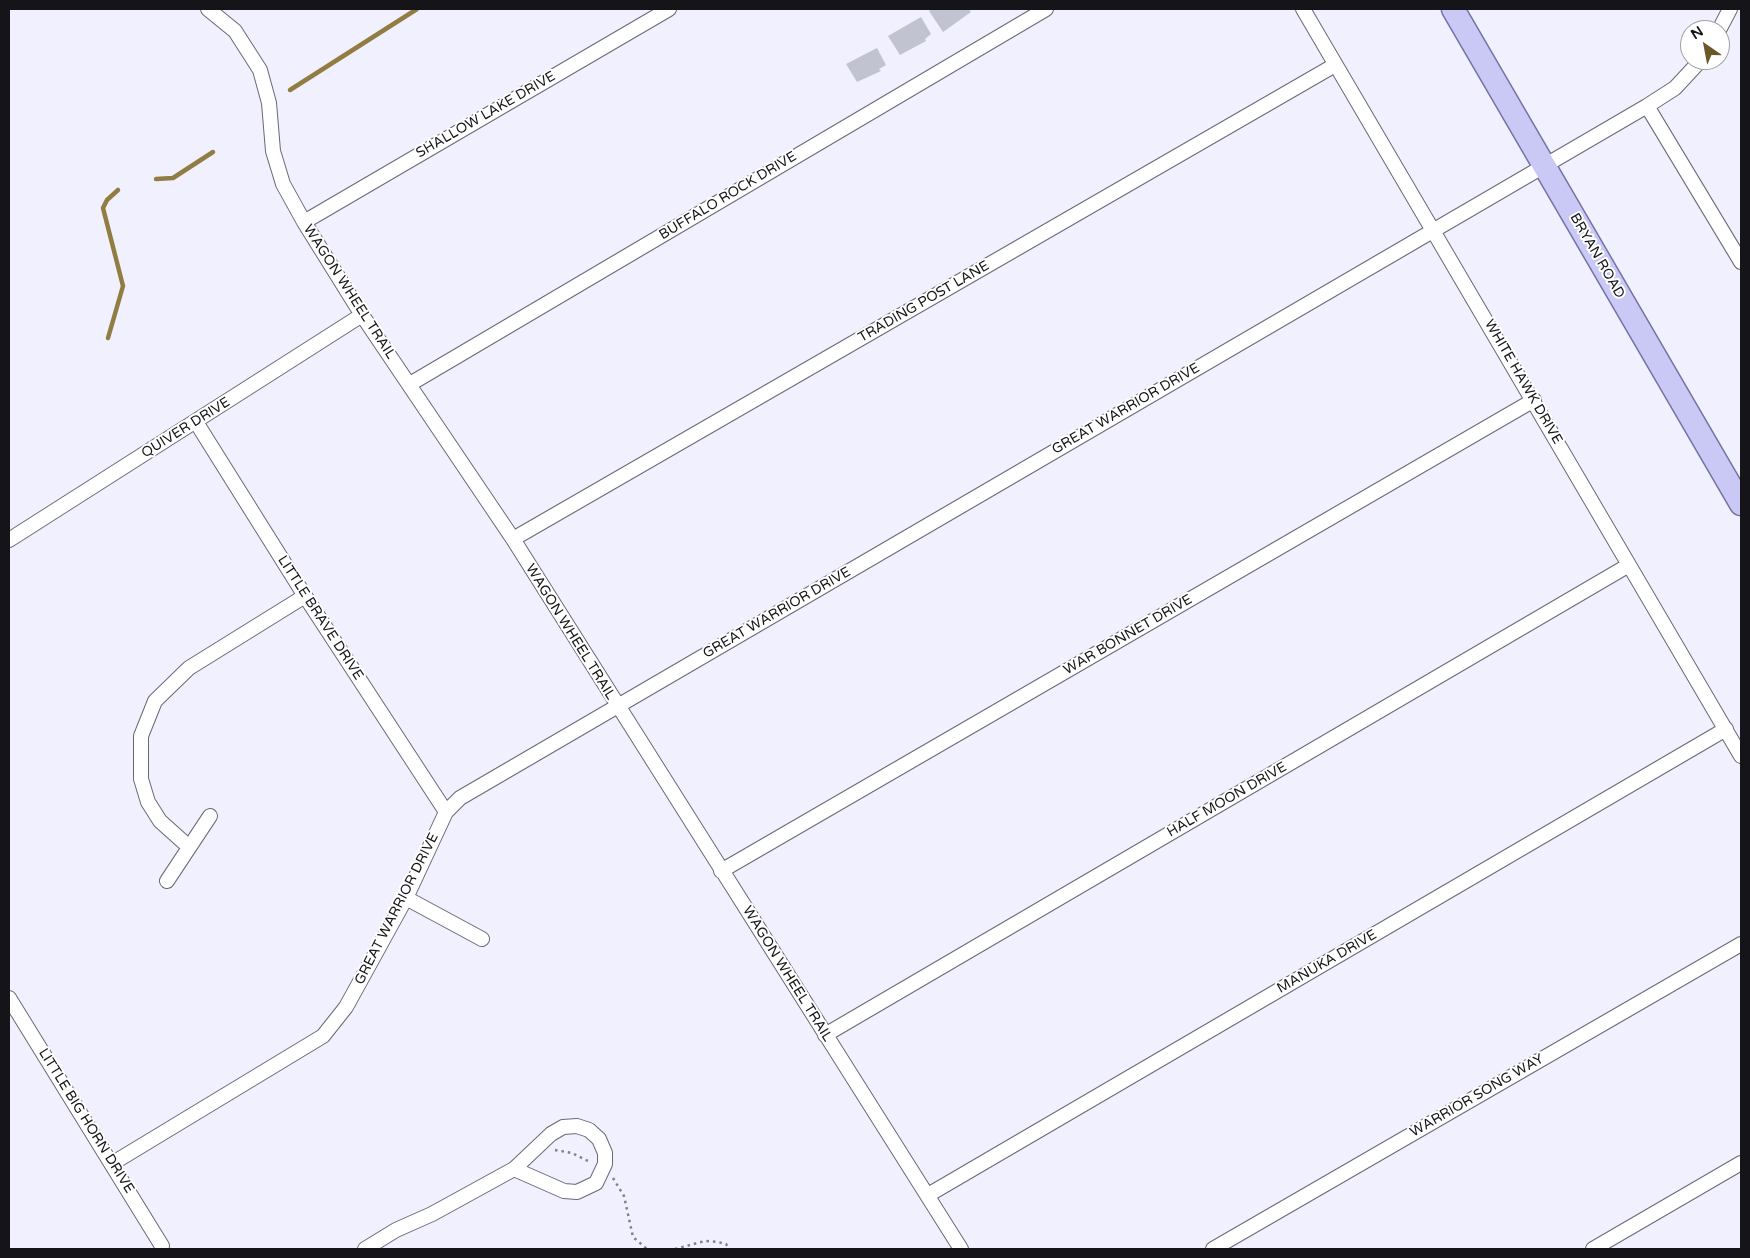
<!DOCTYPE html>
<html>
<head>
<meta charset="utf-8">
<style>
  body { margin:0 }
  #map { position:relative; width:1750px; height:1258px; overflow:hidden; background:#f0f0ff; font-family:"Varela Round",sans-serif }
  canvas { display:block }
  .frame { position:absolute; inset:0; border:10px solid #141419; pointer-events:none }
  .north { position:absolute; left:1680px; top:20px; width:50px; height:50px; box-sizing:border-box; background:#fff; border:1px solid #a1a1a3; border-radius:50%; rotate:327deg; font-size:14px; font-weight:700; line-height:20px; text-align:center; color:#141419 }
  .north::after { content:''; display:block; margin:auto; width:18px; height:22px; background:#6a5927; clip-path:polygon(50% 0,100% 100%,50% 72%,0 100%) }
</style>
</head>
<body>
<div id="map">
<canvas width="1750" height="1258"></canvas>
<div class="frame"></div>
<div class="north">N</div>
</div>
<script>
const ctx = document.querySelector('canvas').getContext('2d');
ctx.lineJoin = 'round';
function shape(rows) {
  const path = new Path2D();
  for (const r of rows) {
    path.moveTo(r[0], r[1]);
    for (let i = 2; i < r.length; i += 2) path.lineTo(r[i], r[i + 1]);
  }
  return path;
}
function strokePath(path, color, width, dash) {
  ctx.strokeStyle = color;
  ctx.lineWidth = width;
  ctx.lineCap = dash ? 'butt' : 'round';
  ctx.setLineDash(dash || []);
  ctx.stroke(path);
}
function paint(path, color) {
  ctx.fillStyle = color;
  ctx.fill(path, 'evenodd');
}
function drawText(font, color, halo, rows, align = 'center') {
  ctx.font = font + ' "Varela Round",sans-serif';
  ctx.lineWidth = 4;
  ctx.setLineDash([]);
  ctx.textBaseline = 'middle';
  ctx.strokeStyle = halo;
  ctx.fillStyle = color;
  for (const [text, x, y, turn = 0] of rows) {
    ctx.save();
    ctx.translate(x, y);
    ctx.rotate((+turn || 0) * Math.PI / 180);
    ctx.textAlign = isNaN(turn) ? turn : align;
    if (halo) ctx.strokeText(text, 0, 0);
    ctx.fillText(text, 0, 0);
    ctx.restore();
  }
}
strokePath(shape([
  [290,90,417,9],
  [156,179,173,178,213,152],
  [108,338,123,286,103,208,107,200,118,190]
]), '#917d42', 4.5);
paint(shape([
  [933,9,969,9,971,12,943,32,929,11],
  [921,17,931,34,925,39,926,41,900,55,888,36],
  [877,48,886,65,879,69,881,71,857,82,846,64]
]), '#c2c3d1');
const street = shape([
  [208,9,235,31,260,70,269,103,273,151,283,184,304,222,362,315,513,539,961,1249],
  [1303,9,1741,756],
  [1719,30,1730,9],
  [1647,106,1741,262],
  [304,222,669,9],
  [410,384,1046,9],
  [196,422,305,596,446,812],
  [513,539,1335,65],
  [9,540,362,315],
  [189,847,160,821,148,802,141,779,141,736,155,701,189,668,305,596],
  [721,871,1534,400],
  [167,881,210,816],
  [406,898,482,939],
  [9,998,162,1246],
  [825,1035,1629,565],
  [113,1163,323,1036,346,1007,406,898,446,812,460,798,1647,106,1675,88,1701,60],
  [928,1195,1726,729],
  [365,1249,396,1230,432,1214,514,1169,551,1134,563,1127,577,1126,589,1130,599,1139,605,1153,605,1164,596,1183,577,1192,564,1191,514,1169],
  [1213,1249,1741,944],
  [1593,1249,1741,1163]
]);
const primary = shape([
  [1453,9,1741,504]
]);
strokePath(street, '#696976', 16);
strokePath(primary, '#7472a5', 25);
strokePath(shape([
  [555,1150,572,1153,590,1162],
  [613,1178,624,1196,633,1237,647,1249],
  [675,1249,705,1241,718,1242,726,1244,729,1249]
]), '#80808a', 2.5, [2.5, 4]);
strokePath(street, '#fff', 14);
strokePath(primary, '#cac9f6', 22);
drawText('14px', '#141419', '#fff', [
  ["SHALLOW LAKE DRIVE",486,115,-30],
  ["BUFFALO ROCK DRIVE",728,196,-31],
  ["BRYAN ROAD",1597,256,60],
  ["WAGON WHEEL TRAIL",349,292,57],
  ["TRADING POST LANE",924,302,-30],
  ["WHITE HAWK DRIVE",1523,382,60],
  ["GREAT WARRIOR DRIVE",1126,409,-30],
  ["QUIVER DRIVE",186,428,-32],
  ["GREAT WARRIOR DRIVE",777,613,-30],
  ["LITTLE BRAVE DRIVE",320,618,57],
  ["WAGON WHEEL TRAIL",570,632,58],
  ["WAR BONNET DRIVE",1128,635,-30],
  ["HALF MOON DRIVE",1227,800,-30],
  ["GREAT WARRIOR DRIVE",397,909,-63],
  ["MANUKA DRIVE",1327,962,-30],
  ["WAGON WHEEL TRAIL",787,974,58],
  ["WARRIOR SONG WAY",1477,1096,-30],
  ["LITTLE BIG HORN DRIVE",86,1121,58]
]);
</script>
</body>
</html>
